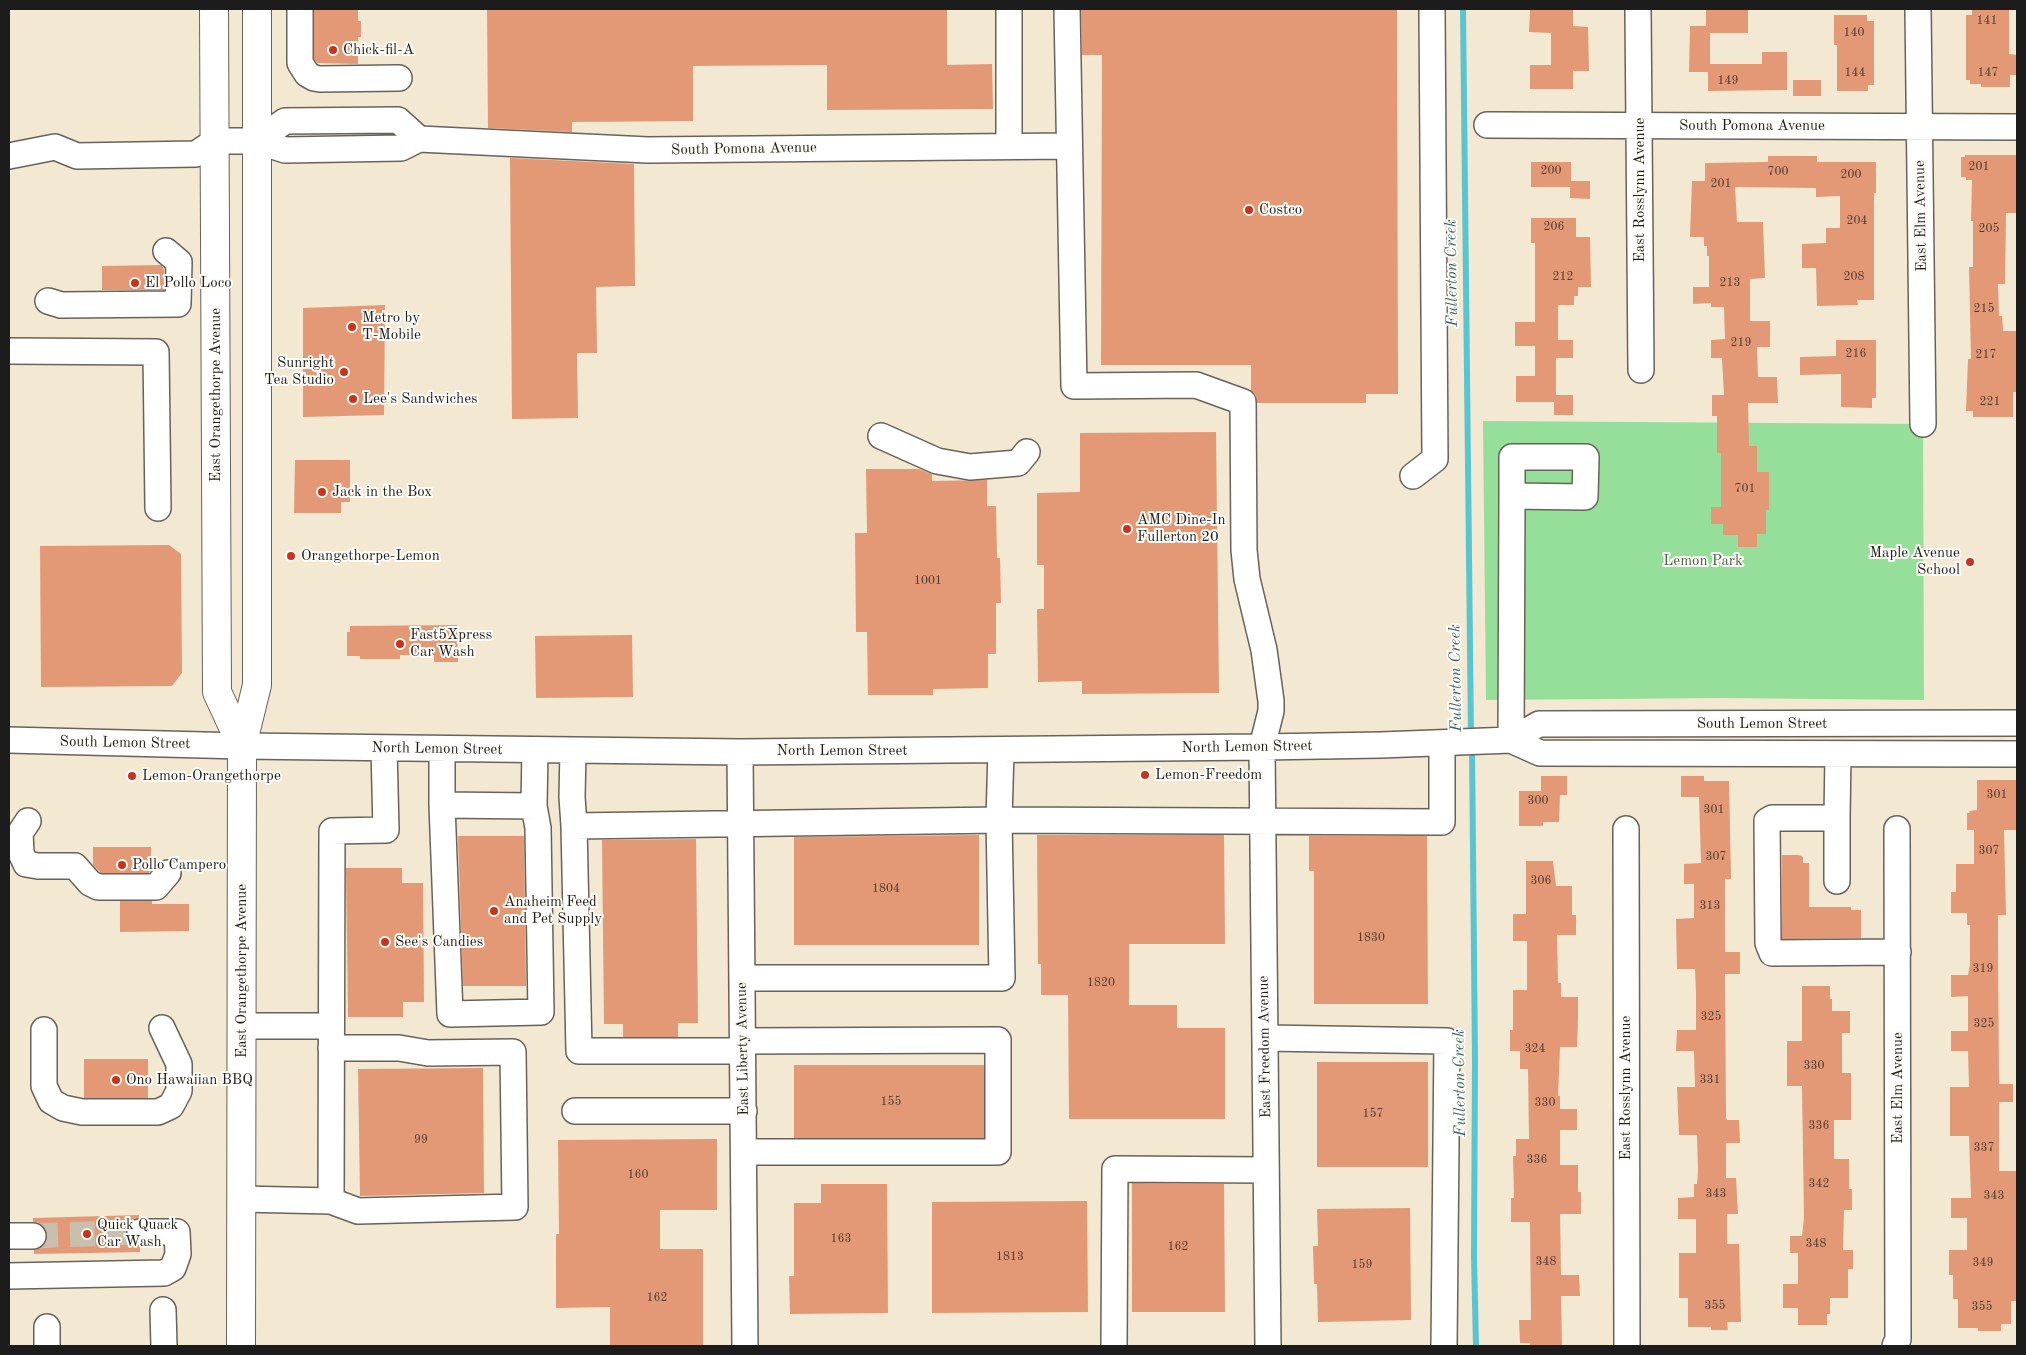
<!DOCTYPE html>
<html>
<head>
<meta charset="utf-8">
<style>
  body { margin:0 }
  #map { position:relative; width:2026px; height:1355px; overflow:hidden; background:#f3e8d1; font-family:"Old Standard TT",serif }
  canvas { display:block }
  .frame { position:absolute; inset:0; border:10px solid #1c1c1c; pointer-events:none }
</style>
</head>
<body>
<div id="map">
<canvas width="2026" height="1355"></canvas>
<div class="frame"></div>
</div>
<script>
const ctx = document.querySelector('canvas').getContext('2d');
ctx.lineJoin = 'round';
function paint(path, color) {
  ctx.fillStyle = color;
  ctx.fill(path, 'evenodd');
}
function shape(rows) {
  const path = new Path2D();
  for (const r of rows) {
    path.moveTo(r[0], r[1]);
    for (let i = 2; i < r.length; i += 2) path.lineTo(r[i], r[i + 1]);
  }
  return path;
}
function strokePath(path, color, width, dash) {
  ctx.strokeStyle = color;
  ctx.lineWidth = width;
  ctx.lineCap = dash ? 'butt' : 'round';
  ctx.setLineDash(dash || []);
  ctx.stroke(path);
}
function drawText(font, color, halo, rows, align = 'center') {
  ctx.font = font + ' "Old Standard TT",serif';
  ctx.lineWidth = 4;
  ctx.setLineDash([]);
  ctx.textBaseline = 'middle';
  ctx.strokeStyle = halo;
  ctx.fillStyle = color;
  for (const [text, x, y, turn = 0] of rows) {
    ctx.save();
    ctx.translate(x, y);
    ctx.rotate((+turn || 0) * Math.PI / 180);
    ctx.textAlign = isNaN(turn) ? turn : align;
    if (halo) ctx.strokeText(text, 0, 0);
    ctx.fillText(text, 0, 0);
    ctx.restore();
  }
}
paint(shape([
  [1483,421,1923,424,1924,700,1723,698,1486,700]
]), '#96df9a');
strokePath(shape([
  [1463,9,1471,738],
  [1472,748,1475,1061,1474,1257,1476,1346]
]), '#58c5d0', 6);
paint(shape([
  [314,9,358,9,358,21,361,21,361,37,358,37,358,64,317,63,314,59],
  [487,9,947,9,947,65,992,64,993,109,827,110,827,65,693,66,693,121,572,122,572,132,488,128],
  [1081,9,1397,9,1398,394,1366,394,1366,403,1257,403,1255,394,1251,391,1251,365,1101,365,1102,55,1082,55],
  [1530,9,1573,9,1573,26,1588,27,1589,71,1573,71,1573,89,1530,89,1530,65,1551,65,1551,33,1529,32],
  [1706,9,1748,9,1748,33,1710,33,1710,64,1762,64,1762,52,1787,52,1787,90,1708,91,1708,72,1689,72,1690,26,1706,26],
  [1972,9,2009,9,2009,54,2017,55,2017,75,2010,75,2010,87,1981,87,1981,84,1970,84,1970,80,1966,80,1966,15,1972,15],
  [1834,15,1867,15,1867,21,1874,21,1874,85,1868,85,1868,91,1837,91,1837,45,1834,45],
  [1793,80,1821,80,1821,96,1793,96],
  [1965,155,2017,155,2017,213,2006,213,2005,284,1998,284,1999,316,2002,316,2003,331,2017,331,2017,392,2013,392,2013,417,1973,417,1973,411,1966,411,1968,359,1971,359,1969,267,1973,267,1973,221,1971,221,1972,180,1966,180,1966,177,1961,177,1961,157,1965,157],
  [1768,156,1817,156,1817,162,1876,162,1876,193,1874,193,1874,300,1857,300,1858,305,1817,306,1816,268,1802,268,1802,244,1826,243,1826,228,1840,228,1840,196,1816,197,1816,188,1735,187,1737,222,1763,222,1765,278,1750,279,1750,321,1770,321,1770,347,1757,347,1758,377,1777,377,1778,403,1748,403,1749,446,1757,446,1757,472,1769,472,1769,510,1766,510,1766,534,1757,534,1757,547,1738,547,1738,535,1723,535,1723,524,1711,524,1711,507,1721,507,1721,453,1717,453,1717,416,1712,416,1712,395,1724,395,1722,358,1711,358,1711,340,1725,339,1724,307,1711,307,1711,303,1693,304,1693,287,1709,287,1709,256,1707,256,1707,246,1704,246,1704,237,1690,237,1692,181,1705,181,1705,163,1768,162],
  [510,158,634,164,635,286,596,287,597,353,577,353,578,418,512,419],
  [1531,162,1571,162,1571,181,1590,181,1590,199,1570,198,1570,187,1531,187],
  [1531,218,1576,218,1576,237,1590,237,1591,287,1578,287,1578,296,1574,296,1574,305,1558,305,1558,340,1573,340,1573,358,1556,358,1556,395,1573,395,1573,415,1554,415,1554,402,1516,402,1516,376,1535,376,1535,346,1515,346,1515,322,1535,322,1535,243,1531,243],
  [161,265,164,269,164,290,102,290,102,266],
  [385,305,384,415,303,417,303,308],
  [1836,340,1876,340,1876,398,1872,398,1872,408,1841,407,1841,374,1800,375,1800,357,1836,356],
  [1216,432,1219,693,1082,694,1082,681,1038,682,1037,609,1044,609,1044,565,1037,565,1037,493,1080,492,1080,433],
  [295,460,350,460,350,502,341,502,341,513,294,513],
  [866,469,919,469,932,474,932,481,987,480,987,506,996,506,997,558,1000,558,1001,603,996,603,996,654,988,654,988,688,933,689,933,695,868,695,867,632,856,632,855,533,867,533],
  [169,545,181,554,182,673,172,686,41,687,40,546],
  [457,625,458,662,434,662,434,655,400,655,400,659,360,659,360,656,347,656,347,632,350,632,350,626],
  [632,635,633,697,536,698,535,636],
  [1541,776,1567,776,1567,795,1560,795,1559,822,1543,822,1543,826,1519,826,1519,791,1541,791],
  [1681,776,1704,776,1704,781,1729,781,1731,879,1725,879,1725,952,1740,952,1740,974,1725,974,1726,1118,1727,1120,1739,1120,1740,1143,1726,1143,1726,1178,1736,1178,1738,1214,1727,1214,1727,1244,1739,1244,1741,1322,1727,1322,1728,1330,1711,1330,1711,1327,1688,1327,1688,1298,1679,1298,1679,1253,1696,1253,1696,1219,1678,1219,1678,1198,1694,1197,1694,1184,1697,1184,1698,1172,1697,1135,1679,1135,1677,1087,1695,1087,1694,1051,1676,1051,1677,1030,1696,1030,1696,993,1695,969,1677,969,1676,919,1694,918,1694,884,1684,884,1684,864,1701,863,1699,797,1681,797],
  [1977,780,2016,780,2016,830,2004,830,2006,915,1998,915,1998,949,1999,1084,2013,1084,2013,1102,1999,1102,1999,1171,2017,1171,2017,1301,2011,1301,2011,1324,2001,1324,2001,1331,1978,1331,1978,1328,1958,1328,1958,1299,1953,1299,1953,1275,1949,1275,1949,1250,1967,1250,1967,1218,1951,1218,1951,1198,1971,1198,1969,1136,1950,1136,1950,1087,1969,1087,1968,1051,1951,1051,1951,1031,1968,1031,1968,996,1951,997,1951,975,1968,975,1970,964,1970,925,1967,925,1967,913,1951,913,1951,892,1956,892,1956,864,1974,864,1974,830,1967,830,1967,813,1970,813,1969,811,1977,810],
  [979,835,979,945,794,945,794,837],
  [1037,835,1224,835,1225,944,1129,944,1129,1005,1177,1005,1177,1028,1225,1028,1225,1119,1069,1119,1068,995,1041,995,1041,964,1038,964],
  [458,836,524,836,526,986,463,986],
  [1309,836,1427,836,1428,1004,1314,1004,1314,871,1309,871],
  [696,839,698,1023,678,1023,678,1037,623,1037,623,1024,604,1024,602,840],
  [93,847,151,847,151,870,149,873,101,873,93,865],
  [1782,855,1799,855,1803,857,1803,863,1809,863,1809,907,1851,907,1851,910,1861,910,1861,938,1782,939],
  [1526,861,1553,861,1556,886,1572,886,1572,915,1576,915,1576,935,1557,935,1558,983,1561,983,1561,997,1578,997,1578,1018,1577,1047,1560,1047,1558,1096,1560,1096,1560,1109,1577,1109,1577,1130,1560,1130,1560,1165,1578,1165,1578,1192,1581,1192,1581,1214,1560,1214,1561,1275,1579,1275,1580,1296,1561,1296,1562,1346,1530,1346,1530,1343,1520,1343,1519,1320,1531,1320,1530,1222,1511,1222,1511,1198,1514,1198,1513,1156,1516,1156,1516,1139,1529,1139,1528,1069,1520,1069,1520,1051,1510,1051,1510,1030,1513,1030,1513,990,1527,990,1527,941,1513,941,1513,914,1526,914],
  [346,868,402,868,402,883,423,883,424,1002,403,1002,403,1017,348,1017],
  [120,901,152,901,152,904,189,904,189,931,120,932],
  [1802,986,1830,986,1830,999,1832,999,1832,1011,1850,1011,1850,1033,1842,1033,1842,1073,1851,1073,1851,1120,1834,1120,1834,1159,1849,1159,1849,1189,1852,1189,1852,1210,1844,1210,1843,1250,1853,1250,1853,1269,1848,1269,1848,1298,1830,1298,1830,1314,1827,1314,1827,1325,1798,1325,1798,1308,1783,1308,1783,1284,1798,1284,1798,1253,1790,1253,1790,1236,1802,1236,1804,1218,1802,1086,1787,1086,1787,1041,1802,1041],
  [84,1059,148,1059,148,1098,84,1098],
  [1317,1062,1428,1062,1428,1167,1317,1167],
  [794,1065,984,1065,984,1138,794,1138],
  [483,1068,484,1193,360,1196,358,1069],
  [717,1139,717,1210,660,1210,660,1249,703,1249,703,1346,610,1346,610,1307,556,1308,556,1234,559,1234,558,1140],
  [1132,1183,1224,1184,1225,1312,1132,1312],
  [821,1184,887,1184,888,1313,790,1314,789,1276,794,1276,794,1203,821,1203],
  [1087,1201,1088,1312,932,1313,932,1202],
  [1410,1208,1411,1320,1318,1322,1317,1284,1314,1284,1313,1246,1318,1246,1317,1209],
  [139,1215,139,1218,133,1219,128,1224,126,1232,127,1239,132,1244,140,1246,140,1252,34,1254,34,1250,41,1248,45,1244,47,1236,45,1228,40,1223,33,1222,33,1218]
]), '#e39975');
strokePath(shape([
  [33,1236,140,1232]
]), '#c8bfad', 25, [25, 12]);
const minor = shape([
  [300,9,300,63,307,74,314,78,320,79,399,78],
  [1009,9,1009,146],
  [1067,9,1074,386,1196,385,1243,402,1244,550,1247,579,1264,650,1271,701,1271,711,1262,747,1268,1346],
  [1638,9,1641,370],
  [1918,9,1923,424],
  [1487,125,2017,127],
  [257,141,285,121,398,120,419,139],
  [9,156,55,147,77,156,196,154,215,141,257,141,285,150,401,148,419,139,648,150,1069,146],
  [48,301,61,305,178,304,179,262,166,251],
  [9,351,156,352,158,508],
  [881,436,937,461,970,467,1018,463,1027,452],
  [1413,476,1435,459,1432,9],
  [9,740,242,746,740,752,1262,747,1381,745,1511,740,1540,753,2017,754],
  [1511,740,1539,724,2017,723],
  [1511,740,1512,496,1585,497,1586,457,1512,457,1512,496],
  [442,749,442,805,534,806,535,750],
  [573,750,572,797,574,826,999,820,1001,750],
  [740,752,745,1346],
  [1838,754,1837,818,1772,818,1767,821,1768,943,1772,953,1898,952],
  [442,805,450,1014,541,1012,538,828,534,806],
  [28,821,20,833,21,853,26,864,38,866,75,866,90,883,98,887,156,887,168,873],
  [574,826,579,1051,743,1051],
  [1626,829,1627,1346],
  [1837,881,1837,818],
  [742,978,1002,978,999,820,1442,822,1442,743],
  [241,1026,331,1026],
  [44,1030,44,1086,51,1101,63,1108,82,1112,158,1112,171,1106,179,1091,179,1064,162,1028],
  [1265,1038,1447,1041,1444,1346],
  [743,1041,998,1040,998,1152,744,1152],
  [331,1048,399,1048,428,1053,513,1052,515,1207,358,1211,331,1201],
  [575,1111,744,1111],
  [241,1199,331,1201,332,831,386,830,384,748],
  [9,1236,33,1236],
  [9,1276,164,1273,173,1268,178,1254,177,1232,140,1232],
  [163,1310,164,1346],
  [47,1346,47,1327],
  [1114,1346,1115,1169,1266,1170],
  [1895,1346,1898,1339,1897,829]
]);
const major = shape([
  [214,9,217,692,242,746],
  [241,1346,242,746,257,685,257,9]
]);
strokePath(minor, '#67635b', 28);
strokePath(major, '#67635b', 30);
strokePath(minor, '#fff', 25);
strokePath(major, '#fff', 28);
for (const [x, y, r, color] of [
  [333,50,5,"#c8321e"],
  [1249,210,5,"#c8321e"],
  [135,283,5,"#c8321e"],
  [352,327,5,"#c8321e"],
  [344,372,5,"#c8321e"],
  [353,399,5,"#c8321e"],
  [322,492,5,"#c8321e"],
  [1127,529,5,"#c8321e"],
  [291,556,5,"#c8321e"],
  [1970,562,5,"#c8321e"],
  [400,644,5,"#c8321e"],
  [1145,775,5,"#c8321e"],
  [132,776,5,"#c8321e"],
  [122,865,5,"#c8321e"],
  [494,911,5,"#c8321e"],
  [385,942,5,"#c8321e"],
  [116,1080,5,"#c8321e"],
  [87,1234,5,"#c8321e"]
]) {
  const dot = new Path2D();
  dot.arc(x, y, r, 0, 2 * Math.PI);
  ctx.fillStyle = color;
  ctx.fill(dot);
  strokePath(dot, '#fdfcf7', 2);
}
drawText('12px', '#4e3b32', null, [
  ["141",1987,21],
  ["140",1854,33],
  ["144",1855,73],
  ["147",1988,73],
  ["149",1728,81],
  ["201",1979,167],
  ["200",1551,171],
  ["700",1778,172],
  ["200",1851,175],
  ["201",1721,184],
  ["204",1857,221],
  ["206",1554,227],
  ["205",1989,229],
  ["212",1563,277],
  ["208",1854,277],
  ["213",1730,283],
  ["215",1984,309],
  ["219",1741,343],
  ["216",1856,354],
  ["217",1986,355],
  ["221",1990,402],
  ["701",1745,489],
  ["1001",928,581],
  ["301",1997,795],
  ["300",1538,801],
  ["301",1714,810],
  ["307",1989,851],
  ["307",1716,857],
  ["306",1541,881],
  ["1804",886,889],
  ["313",1710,906],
  ["1830",1371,938],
  ["319",1983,969],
  ["1820",1101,983],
  ["325",1711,1017],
  ["325",1984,1024],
  ["324",1535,1049],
  ["330",1814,1066],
  ["331",1710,1080],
  ["155",891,1102],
  ["330",1545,1103],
  ["157",1373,1114],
  ["336",1819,1126],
  ["99",421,1140],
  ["337",1984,1148],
  ["336",1537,1160],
  ["160",638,1175],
  ["342",1819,1184],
  ["343",1716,1194],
  ["343",1994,1196],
  ["163",841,1239],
  ["348",1816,1244],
  ["162",1178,1247],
  ["1813",1010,1257],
  ["348",1546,1262],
  ["349",1983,1263],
  ["159",1362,1265],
  ["162",657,1298],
  ["355",1715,1306],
  ["355",1982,1307]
]);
drawText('15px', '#1c1c1c', '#fdfcf7', [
  ["Chick-fil-A",343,50],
  ["Costco",1259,210],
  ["El Pollo Loco",145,283],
  ["Metro by",362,318],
  ["T-Mobile",362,335],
  ["Sunright",334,363,"right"],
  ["Tea Studio",334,380,"right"],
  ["Lee's Sandwiches",363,399],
  ["Jack in the Box",332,492],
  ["AMC Dine-In",1137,520],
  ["Fullerton 20",1137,537],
  ["Maple Avenue",1960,553,"right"],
  ["School",1960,570,"right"],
  ["Orangethorpe-Lemon",301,556],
  ["Fast5Xpress",410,635],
  ["Car Wash",410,652],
  ["Lemon-Freedom",1155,775],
  ["Lemon-Orangethorpe",142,776],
  ["Pollo Campero",132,865],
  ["Anaheim Feed",504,902],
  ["and Pet Supply",504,919],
  ["See's Candies",395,942],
  ["Ono Hawaiian BBQ",126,1080],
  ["Quick Quack",97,1225],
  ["Car Wash",97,1242]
], 'left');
drawText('15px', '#1c1c1c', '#fdfcf7', [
  ["South Pomona Avenue",1752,126],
  ["South Pomona Avenue",744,149,-1],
  ["East Rosslynn Avenue",1640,190,-90],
  ["East Elm Avenue",1921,216,-91],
  ["East Orangethorpe Avenue",216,395,-90],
  ["South Lemon Street",1762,724],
  ["South Lemon Street",125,743,1],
  ["North Lemon Street",1247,747,-1],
  ["North Lemon Street",437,749,1],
  ["North Lemon Street",842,751],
  ["East Orangethorpe Avenue",242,971,-90],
  ["East Freedom Avenue",1265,1047,-91],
  ["East Liberty Avenue",743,1049,-91],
  ["East Rosslynn Avenue",1626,1088,-90],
  ["East Elm Avenue",1898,1088,-90]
]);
drawText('15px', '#476048', '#fdfcf7', [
  ["Lemon Park",1703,561]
]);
drawText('italic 16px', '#346064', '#fdfcf7', [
  ["Fullerton Creek",1452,273,-91],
  ["Fullerton Creek",1456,678,-91],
  ["Fullerton Creek",1460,1083,-91]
]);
</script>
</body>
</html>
